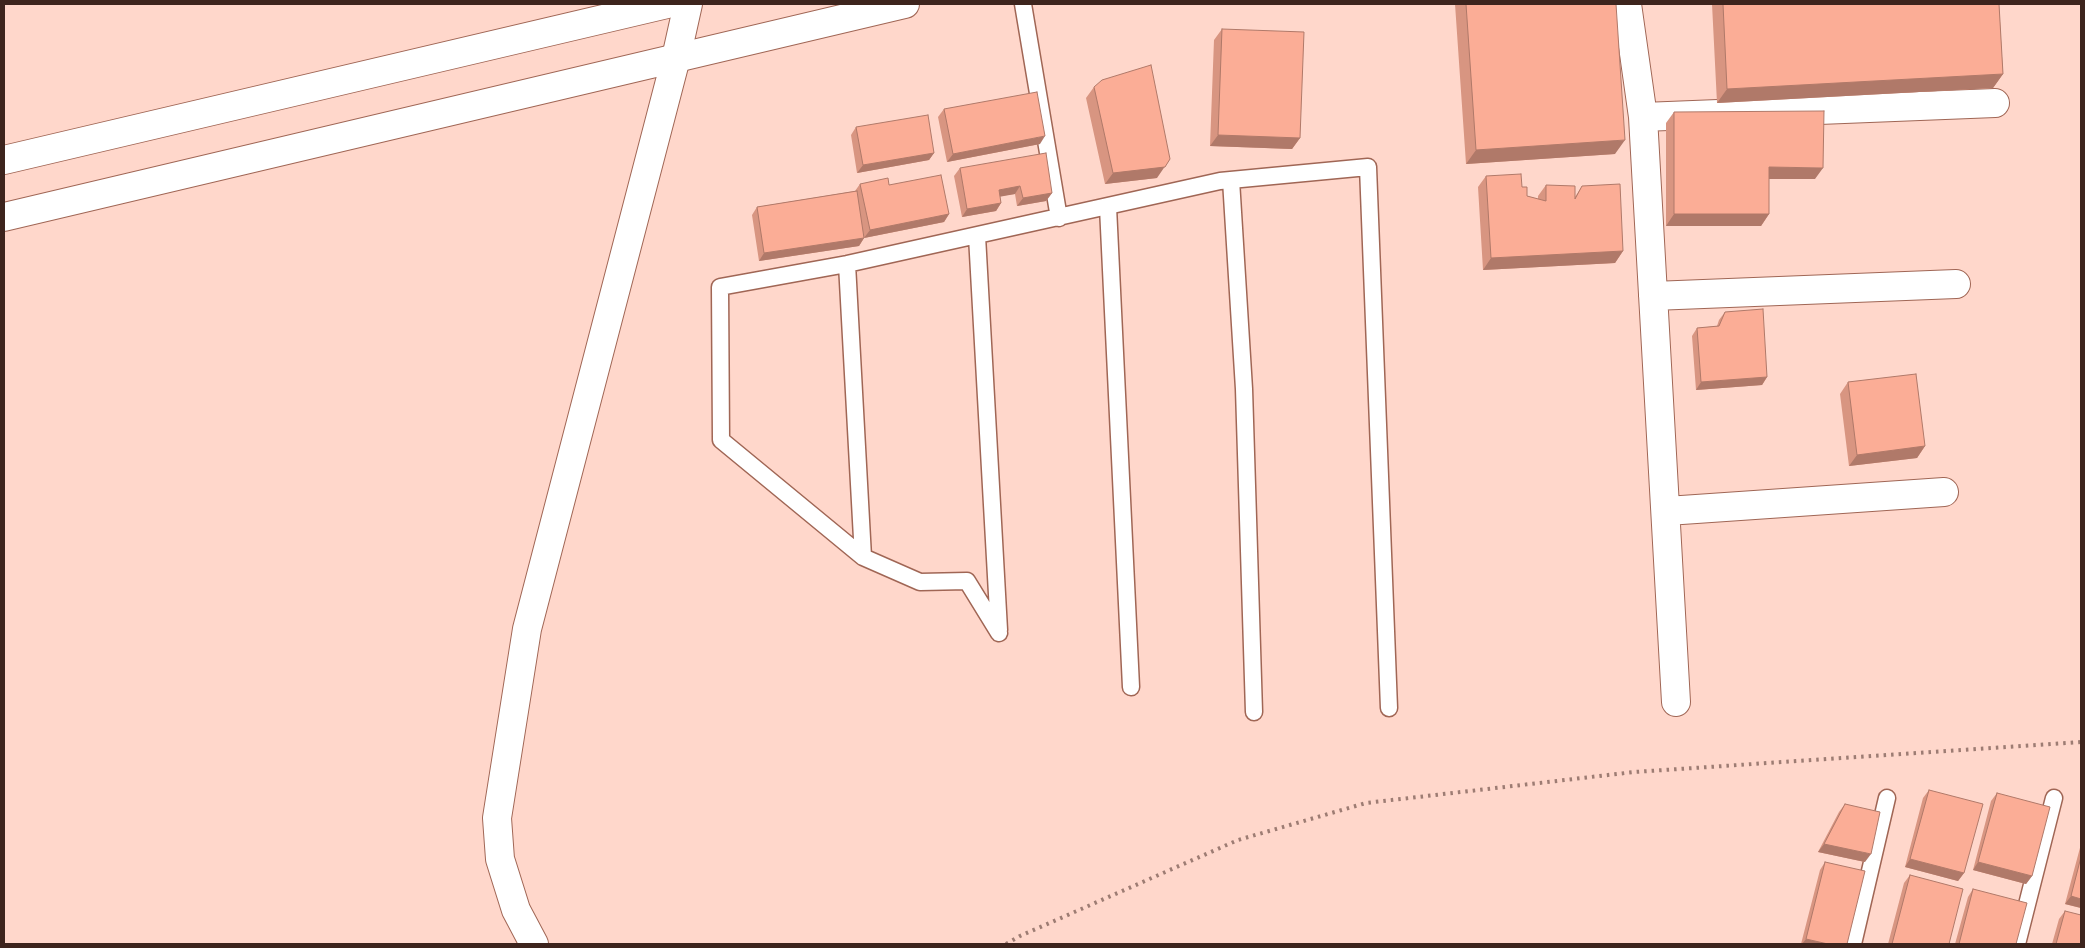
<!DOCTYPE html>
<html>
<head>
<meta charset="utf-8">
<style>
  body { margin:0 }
  #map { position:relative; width:2085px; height:948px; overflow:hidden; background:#ffd7cb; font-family:"PT Sans",sans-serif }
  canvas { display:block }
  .frame { position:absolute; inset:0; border:5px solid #3d241d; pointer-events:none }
</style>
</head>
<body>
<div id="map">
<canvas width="2085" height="948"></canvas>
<div class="frame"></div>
</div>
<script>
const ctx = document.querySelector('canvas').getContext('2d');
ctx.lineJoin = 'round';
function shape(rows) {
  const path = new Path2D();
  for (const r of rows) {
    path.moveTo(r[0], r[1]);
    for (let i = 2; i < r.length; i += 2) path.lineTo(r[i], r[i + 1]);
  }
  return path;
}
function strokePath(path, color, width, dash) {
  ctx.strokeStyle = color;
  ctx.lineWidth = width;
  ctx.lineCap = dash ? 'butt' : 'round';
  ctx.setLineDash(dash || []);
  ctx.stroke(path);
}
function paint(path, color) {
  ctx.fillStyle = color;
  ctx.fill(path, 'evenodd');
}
const lane = shape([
  [1023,4,1059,218],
  [1231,180,1244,389,1254,712],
  [1108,207,1131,687],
  [977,236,999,630],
  [847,264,863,557],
  [999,633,967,581,920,582,863,557,721,440,720,287,847,264,1220,181,1368,167,1389,708],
  [1853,944,1887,798],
  [2017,944,2054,798]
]);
const street = shape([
  [1627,4,1643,117,1676,702],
  [1643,117,1995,103],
  [1653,296,1956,284],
  [1667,511,1944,492],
  [534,944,516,910,500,859,497,818,527,629,676,58,688,4]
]);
const secondary = shape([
  [4,160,667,4],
  [4,217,905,4]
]);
strokePath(lane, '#a06655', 19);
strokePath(street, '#a06655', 30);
strokePath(secondary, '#a06655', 30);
strokePath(lane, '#fff', 16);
strokePath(street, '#fff', 28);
strokePath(secondary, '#fff', 28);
strokePath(shape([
  [1006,944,1020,936,1238,840,1366,803,1634,772,2081,742]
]), '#9d7c73', 4, [2.5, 5]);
paint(shape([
  [1455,4,1616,4,1615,154,1466,164],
  [1712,4,1999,4,2003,74,1993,88,1717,103],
  [1222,29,1300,138,1292,149,1210,146,1214,40],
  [1094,87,1157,178,1105,184,1086,98],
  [944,109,1040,144,947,162,938,117],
  [1674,112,1815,179,1769,179,1769,214,1761,226,1666,226,1666,123],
  [856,127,934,153,929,160,857,173,851,135],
  [960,168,1052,193,1046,201,1017,206,1015,194,1000,196,1001,203,996,211,962,217,954,176],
  [1486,176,1522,187,1527,196,1538,199,1538,196,1546,185,1575,197,1582,186,1623,251,1615,263,1483,270,1478,187],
  [860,184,889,185,949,214,944,222,864,238,859,246,759,261,752,215,757,207,855,191],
  [1725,312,1767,377,1762,385,1696,390,1692,336,1697,328,1717,326,1719,320],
  [1848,382,1925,446,1917,458,1849,466,1840,394],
  [1929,790,1964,873,1958,881,1905,867,1923,798],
  [1997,793,2032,876,2026,884,1973,870,1991,801],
  [1845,804,1865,862,1818,852,1839,812],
  [2081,844,2081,908,2065,904],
  [1825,862,1847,944,1801,944,1820,870],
  [1910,875,1949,944,1888,944,1904,883],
  [1973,889,2016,944,1955,944,1968,897],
  [2065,911,2081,944,2052,944,2059,919]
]), '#d89581');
paint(shape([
  [2003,74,1993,88,1717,103,1727,89],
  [1218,135,1300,138,1292,149,1210,146],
  [1045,136,1040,144,947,162,953,154],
  [1625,140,1615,154,1466,164,1476,150],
  [934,153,929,160,857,173,863,165],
  [1170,159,1157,178,1105,184,1113,173],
  [1769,167,1823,168,1815,179,1761,179],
  [1020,186,1015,194,993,198,999,190],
  [1052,193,1046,201,1017,206,1023,198],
  [1001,203,996,211,962,217,967,209],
  [949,214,944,222,864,238,859,246,759,261,764,253,864,238,870,230],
  [1674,214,1769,214,1761,226,1666,226],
  [1623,251,1615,263,1483,270,1491,258],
  [1767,377,1762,385,1696,390,1701,382],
  [1925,446,1917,458,1849,466,1857,455],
  [1824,844,1871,854,1865,862,1818,852],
  [1910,859,1964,873,1958,881,1905,867],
  [1978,862,2032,876,2026,884,1973,870],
  [2071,896,2081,899,2081,908,2065,904],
  [1806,939,1828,944,1802,944]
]), '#b07969');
const building = shape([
  [1466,4,1616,4,1625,140,1476,150,1466,4],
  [1723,4,1999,4,2003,74,1727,89,1723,4],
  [1222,29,1304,32,1300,138,1218,135,1222,29],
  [1151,65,1170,159,1165,167,1113,173,1094,87,1102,80,1151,65],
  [1037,92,1045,136,953,154,944,109,1037,92],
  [1824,111,1823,168,1769,167,1769,214,1674,214,1674,112,1824,111],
  [928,115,934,153,863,165,856,127,928,115],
  [1046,153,1052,193,1023,198,1020,186,999,190,1001,203,967,209,960,168,1046,153],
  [1521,174,1522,187,1527,187,1527,196,1546,201,1546,185,1575,186,1575,199,1582,186,1620,184,1623,251,1491,258,1486,176,1521,174],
  [941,175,949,214,870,230,860,184,888,178,889,185,941,175],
  [857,191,864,238,764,253,757,207,857,191],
  [1763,309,1767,377,1701,382,1697,328,1719,326,1725,312,1763,309],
  [1916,374,1925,446,1857,455,1848,382,1916,374],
  [1929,790,1983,804,1964,873,1910,859,1929,790],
  [1997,793,2050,807,2032,876,1978,862,1997,793],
  [1845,804,1880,812,1871,854,1824,844,1845,804],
  [2081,857,2081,899,2071,896,2081,857],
  [1825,862,1865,871,1847,944,1828,944,1806,939,1825,862],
  [1910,875,1963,889,1949,944,1892,944,1910,875],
  [1973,889,2027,903,2016,944,1959,944,1973,889],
  [2065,911,2081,915,2081,944,2056,944,2065,911]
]);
paint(building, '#fbad96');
strokePath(building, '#b07969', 1);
</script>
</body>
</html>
